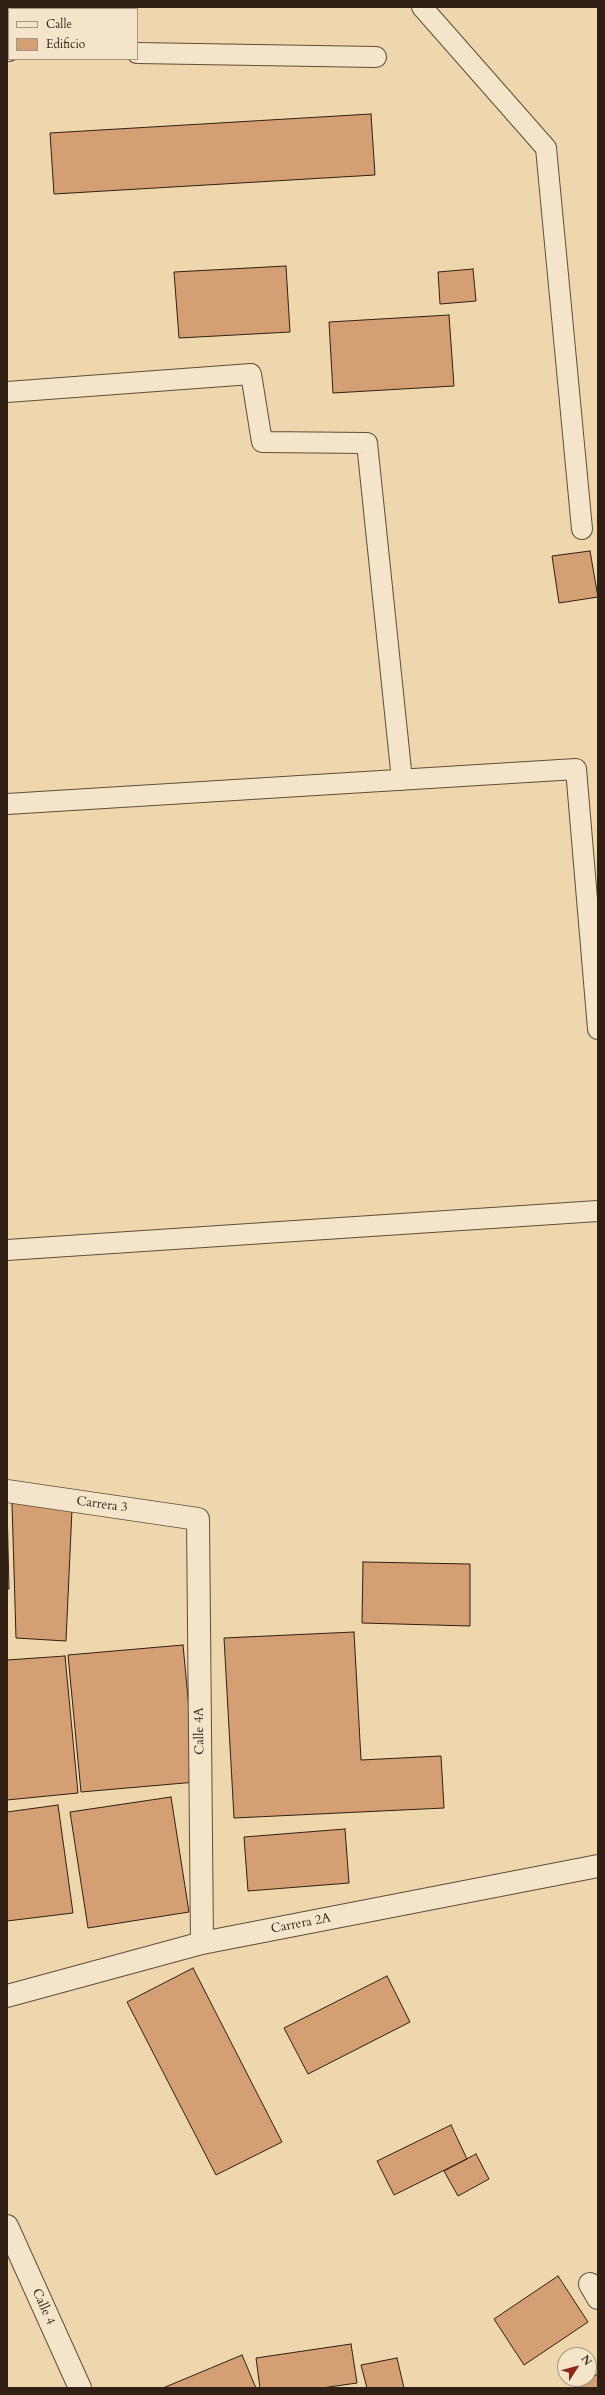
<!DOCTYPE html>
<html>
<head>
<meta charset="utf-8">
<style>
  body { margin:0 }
  #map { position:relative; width:605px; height:2395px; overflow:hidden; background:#eed7ad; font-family:Cardo,serif }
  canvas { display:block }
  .frame { position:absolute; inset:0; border:8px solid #301f14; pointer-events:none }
  .legend { position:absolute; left:8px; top:8px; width:130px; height:52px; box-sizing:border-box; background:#f4e5ca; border:1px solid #a69681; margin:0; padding:5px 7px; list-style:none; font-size:12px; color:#301f14 }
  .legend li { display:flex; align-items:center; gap:8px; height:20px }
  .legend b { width:20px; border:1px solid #a69681 }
  .north { position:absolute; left:557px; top:2347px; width:40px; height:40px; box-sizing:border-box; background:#f4e5ca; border:1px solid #a69681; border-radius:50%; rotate:54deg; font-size:11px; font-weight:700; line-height:16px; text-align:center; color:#301f14 }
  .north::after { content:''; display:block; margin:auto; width:14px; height:18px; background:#8f2418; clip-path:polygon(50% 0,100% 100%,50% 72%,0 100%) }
</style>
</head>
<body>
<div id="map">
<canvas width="605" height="2395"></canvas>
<div class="frame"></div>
<ul class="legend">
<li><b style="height:5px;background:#f4e5ca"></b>Calle</li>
<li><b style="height:11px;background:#d49f73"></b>Edificio</li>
</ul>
<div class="north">N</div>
</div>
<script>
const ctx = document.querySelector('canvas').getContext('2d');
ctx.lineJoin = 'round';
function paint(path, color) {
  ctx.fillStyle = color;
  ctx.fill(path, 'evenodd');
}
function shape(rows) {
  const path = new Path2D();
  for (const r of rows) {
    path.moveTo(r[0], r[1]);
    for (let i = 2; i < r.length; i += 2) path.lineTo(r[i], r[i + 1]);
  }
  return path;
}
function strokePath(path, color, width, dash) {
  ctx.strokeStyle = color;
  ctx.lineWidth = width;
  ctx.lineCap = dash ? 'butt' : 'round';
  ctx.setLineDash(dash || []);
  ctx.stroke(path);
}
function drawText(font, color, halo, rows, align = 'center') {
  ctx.font = font + ' Cardo,serif';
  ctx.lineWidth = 3;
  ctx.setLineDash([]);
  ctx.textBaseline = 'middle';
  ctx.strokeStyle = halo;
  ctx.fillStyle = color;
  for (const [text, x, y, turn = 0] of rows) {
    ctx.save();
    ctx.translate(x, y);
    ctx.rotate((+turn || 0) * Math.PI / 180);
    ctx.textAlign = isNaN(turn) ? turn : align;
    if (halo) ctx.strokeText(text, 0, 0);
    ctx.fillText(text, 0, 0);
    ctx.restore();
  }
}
const building = shape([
  [371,114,375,175,54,194,50,133,371,114],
  [286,266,290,332,179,338,174,272,286,266],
  [473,269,476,301,440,304,438,272,473,269],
  [449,315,454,386,333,393,329,322,449,315],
  [590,551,598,597,559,603,552,556,590,551],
  [12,1503,72,1509,66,1641,16,1638,12,1503],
  [7,1505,9,1589,7,1589,7,1505],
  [363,1562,470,1564,470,1626,362,1623,363,1562],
  [354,1632,361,1760,441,1756,444,1808,234,1818,224,1638,354,1632],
  [183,1645,196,1782,81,1792,68,1655,183,1645],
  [65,1656,78,1793,7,1800,7,1660,65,1656],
  [171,1797,189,1912,88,1928,70,1812,171,1797],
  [58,1805,73,1913,7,1921,7,1812,58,1805],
  [345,1829,349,1883,248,1891,244,1837,345,1829],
  [193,1968,282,2142,216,2175,127,2002,193,1968],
  [387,1976,410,2022,308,2074,284,2028,387,1976],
  [451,2125,467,2159,394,2195,377,2161,451,2125],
  [476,2154,489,2179,458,2196,444,2171,476,2154],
  [558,2276,588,2322,524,2365,494,2319,558,2276],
  [351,2344,357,2383,322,2388,260,2388,256,2358,351,2344],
  [242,2355,256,2388,163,2388,242,2355],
  [397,2358,404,2388,367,2388,361,2365,397,2358],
  [598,2374,598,2388,574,2388,598,2374]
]);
paint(building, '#d49f73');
strokePath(building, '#301f14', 1);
const lane = shape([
  [422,7,546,148,582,529],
  [7,51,9,51],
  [137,53,376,57],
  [7,392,251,374,262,442,367,443,402,780],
  [7,804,576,769,598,1029],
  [7,1250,598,1211]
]);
const street = shape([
  [7,1491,198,1519,202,1943],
  [7,1996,202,1943,598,1866],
  [7,2226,80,2388],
  [590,2284,598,2298]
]);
strokePath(lane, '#604d3a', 22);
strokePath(street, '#604d3a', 24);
strokePath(lane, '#f4e5ca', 20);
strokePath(street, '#f4e5ca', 22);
drawText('13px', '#301f14', '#f4e5ca', [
  ["Carrera 3",102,1505,8],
  ["Calle 4A",200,1731,-91],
  ["Carrera 2A",301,1924,-11],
  ["Calle 4",43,2307,66]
]);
</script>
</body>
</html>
